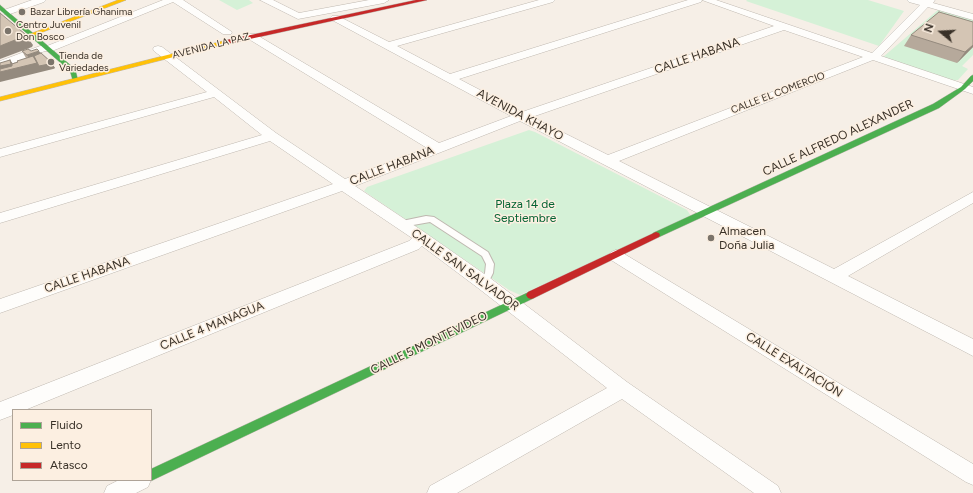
<!DOCTYPE html>
<html>
<head>
<meta charset="utf-8">
<style>
  body { margin:0 }
  #map { position:relative; width:973px; height:493px; overflow:hidden; background:#f6efe7; font-family:Figtree,sans-serif }
  canvas { display:block }
  .legend { position:absolute; left:12px; top:409px; width:140px; height:72px; box-sizing:border-box; background:#fcefe1; border:1px solid #aea397; margin:0; padding:5px 7px; list-style:none; font-size:12px; color:#393128 }
  .legend li { display:flex; align-items:center; gap:8px; height:20px }
  .legend b { width:20px; border:1px solid #aea397 }
  .north { position:absolute; left:921px; top:12px; width:40px; height:40px; -webkit-text-stroke:3px #fcefe1; paint-order:stroke; rotate:288deg; font-size:11px; font-weight:700; line-height:16px; text-align:center; color:#393128 }
  .north::after { content:''; display:block; margin:auto; width:14px; height:18px; background:#393128; clip-path:polygon(50% 0,100% 100%,50% 72%,0 100%) }
</style>
</head>
<body>
<div id="map">
<canvas width="973" height="493"></canvas>
<ul class="legend">
<li><b style="height:5px;background:#4caf50"></b>Fluido</li>
<li><b style="height:5px;background:#ffc107"></b>Lento</li>
<li><b style="height:5px;background:#c62828"></b>Atasco</li>
</ul>
<div class="north">N</div>
</div>
<script>
const ctx = document.querySelector('canvas').getContext('2d');
ctx.lineJoin = 'round';
function paint(path, color) {
  ctx.fillStyle = color;
  ctx.fill(path, 'evenodd');
}
function shape(rows) {
  const path = new Path2D();
  for (const r of rows) {
    path.moveTo(r[0], r[1]);
    for (let i = 2; i < r.length; i += 2) path.lineTo(r[i], r[i + 1]);
  }
  return path;
}
function strokePath(path, color, width, dash) {
  ctx.strokeStyle = color;
  ctx.lineWidth = width;
  ctx.lineCap = dash ? 'butt' : 'round';
  ctx.setLineDash(dash || []);
  ctx.stroke(path);
}
function drawText(font, color, halo, rows, align = 'center') {
  ctx.font = font + ' Figtree,sans-serif';
  ctx.lineWidth = 3;
  ctx.setLineDash([]);
  ctx.textBaseline = 'middle';
  ctx.strokeStyle = halo;
  ctx.fillStyle = color;
  for (const [text, x, y, turn = 0] of rows) {
    ctx.save();
    ctx.translate(x, y);
    ctx.rotate((+turn || 0) * Math.PI / 180);
    ctx.textAlign = isNaN(turn) ? turn : align;
    if (halo) ctx.strokeText(text, 0, 0);
    ctx.fillText(text, 0, 0);
    ctx.restore();
  }
}
paint(shape([
  [219,0,249,0,253,3,237,10],
  [747,0,868,0,904,11,879,46,746,1],
  [939,9,973,19,973,55,962,66,968,69,958,80,951,81,883,57],
  [529,130,535,132,687,210,691,216,520,295,509,290,364,191,367,187]
]), '#d5f1d7');
const lane = shape([
  [426,216,434,217,488,252,494,264,493,273,487,285,484,286,481,285,480,283,485,273,486,264,482,256,430,222,402,227,398,224,402,221,426,216]
]);
const street = shape([
  [32,0,46,0,44,2,10,14,4,14,2,12,4,10,32,0],
  [163,0,183,0,232,32,231,34,223,34,173,2,52,51,45,51,0,68,0,61,40,46,47,46,163,0],
  [260,0,273,0,299,13,369,0,389,0,384,3,298,19,260,0],
  [539,0,555,0,553,2,397,46,450,74,688,0,716,0,872,53,920,5,909,2,907,0,935,0,933,3,973,14,973,20,928,7,881,56,973,87,973,94,873,60,619,161,834,269,973,192,973,203,848,276,973,339,973,356,520,121,355,186,427,234,490,278,627,382,778,486,781,493,754,493,622,399,457,493,427,493,430,486,607,388,478,288,422,246,419,249,25,410,13,410,13,415,0,420,0,402,409,241,412,238,342,191,0,313,0,299,333,184,270,141,0,223,0,213,262,135,214,97,0,157,0,149,207,92,154,51,153,49,154,47,158,46,162,47,276,133,345,179,427,148,247,38,246,36,247,34,255,34,439,143,511,116,332,20,330,18,332,16,338,16,389,42,539,0],
  [702,0,774,26,522,112,459,79,701,2,702,0],
  [784,30,863,57,608,155,532,117,784,30],
  [616,250,621,252,973,464,973,485,966,482,611,260,608,256,611,252,616,250],
  [119,480,151,480,148,487,136,493,104,493,107,486,119,480]
]);
const fast = shape([
  [0,5,75,69,78,80,77,81,73,81,70,71,0,10,0,5],
  [973,75,973,81,965,89,939,108,659,237,653,237,652,235,653,233,933,104,961,87,971,76,973,75],
  [531,291,534,292,536,295,534,298,155,479,151,481,149,480,151,480,151,469,531,291]
]);
const slow = shape([
  [118,0,126,0,35,35,30,34,118,0],
  [227,40,229,41,229,43,0,101,0,97,227,40]
]);
const jam = shape([
  [416,0,427,0,227,44,224,42,227,40,416,0],
  [656,232,659,233,660,235,659,237,534,298,531,299,528,298,526,295,528,292,656,232]
]);
strokePath(lane, '#bfb8b0', 2);
strokePath(street, '#bfb8b0', 1);
strokePath(fast, '#bfb8b0', 1);
strokePath(slow, '#bfb8b0', 1);
strokePath(jam, '#bfb8b0', 1);
paint(lane, '#fefdfb');
paint(street, '#fefdfb');
paint(fast, '#4caf50');
paint(slow, '#ffc107');
paint(jam, '#c62828');
paint(shape([
  [973,22,973,47,957,63,904,46,911,35],
  [22,51,30,51,41,53,51,62,55,68,53,69,0,63,10,60,13,64,18,62,26,58]
]), '#b6a99b');
paint(shape([
  [25,34,33,45,32,47,0,59,0,46],
  [973,45,973,47,957,63,965,52],
  [39,51,45,59,51,62,55,68,53,69,0,82,0,66,10,60,16,68,29,58,27,55]
]), '#948a7e');
const building = shape([
  [939,12,973,22,973,45,965,52,911,35,939,12],
  [0,13,25,34,25,36,0,46,0,13],
  [28,49,31,51,37,49,39,51,27,55,22,51,28,49],
  [41,53,51,62,49,64,39,66,34,56,41,53],
  [33,56,37,63,0,72,0,69,12,66,12,64,18,62,17,61,33,56],
  [10,60,11,64,0,66,0,63,10,60]
]);
paint(building, '#d4c5b4');
strokePath(building, '#948a7e', 1);
for (const [x, y, r, color] of [
  [22,12,4,"#7b746b"],
  [8,31,4,"#7b746b"],
  [51,62,4,"#7b746b"],
  [711,238,4,"#7b746b"]
]) {
  const dot = new Path2D();
  dot.arc(x, y, r, 0, 2 * Math.PI);
  ctx.fillStyle = color;
  ctx.fill(dot);
  strokePath(dot, '#fcefe1', 1.5);
}
drawText('10px', '#393128', '#fcefe1', [
  ["Bazar Librería Ghanima",30,12],
  ["Centro Juvenil",16,25],
  ["Don Bosco",16,37],
  ["Tienda de",59,56],
  ["Variedades",59,68]
], 'left');
drawText('10px', '#393128', '#fcefe1', [
  ["AVENIDA LA PAZ",211,46,-14],
  ["CALLE EL COMERCIO",778,93,-21]
]);
drawText('12px', '#393128', '#fcefe1', [
  ["CALLE HABANA",697,56,-19],
  ["AVENIDA KHAYO",520,115,28],
  ["CALLE ALFREDO ALEXANDER",838,138,-25],
  ["CALLE HABANA",392,166,-21],
  ["CALLE SAN SALVADOR",465,270,36],
  ["CALLE HABANA",87,275,-19],
  ["CALLE 4 MANAGUA",212,326,-22],
  ["CALLE 5 MONTEVIDEO",429,343,-26],
  ["CALLE EXALTACIÓN",794,365,32]
]);
drawText('12px', '#046433', '#fcefe1', [
  ["Plaza 14 de",525,204],
  ["Septiembre",525,218]
]);
drawText('12px', '#393128', '#fcefe1', [
  ["Almacen",719,231],
  ["Doña Julia",719,245]
], 'left');
</script>
</body>
</html>
